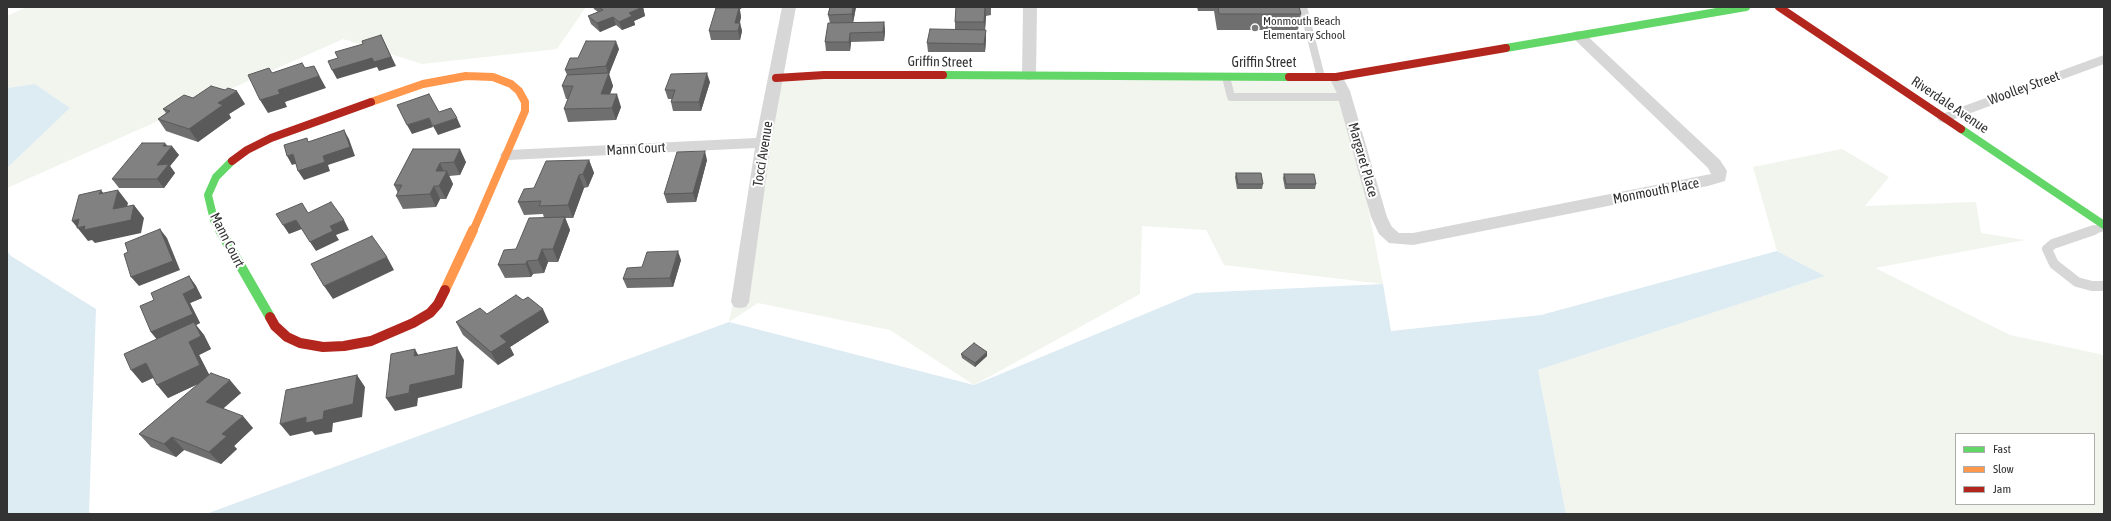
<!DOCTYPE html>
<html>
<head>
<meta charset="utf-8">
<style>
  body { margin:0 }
  #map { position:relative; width:2111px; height:521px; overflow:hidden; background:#fff; font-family:"Asap Condensed",sans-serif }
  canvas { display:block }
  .frame { position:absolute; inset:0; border:8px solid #333; pointer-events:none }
  .legend { position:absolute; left:1955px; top:433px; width:140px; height:72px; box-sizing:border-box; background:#fff; border:1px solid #adadad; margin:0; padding:5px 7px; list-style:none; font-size:12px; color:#333 }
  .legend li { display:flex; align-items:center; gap:8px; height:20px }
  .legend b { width:20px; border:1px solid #adadad }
</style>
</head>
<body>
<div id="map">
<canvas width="2111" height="521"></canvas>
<div class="frame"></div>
<ul class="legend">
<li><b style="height:5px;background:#63d668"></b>Fast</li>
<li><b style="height:5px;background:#ff974d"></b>Slow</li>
<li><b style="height:5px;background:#b3261e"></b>Jam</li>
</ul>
</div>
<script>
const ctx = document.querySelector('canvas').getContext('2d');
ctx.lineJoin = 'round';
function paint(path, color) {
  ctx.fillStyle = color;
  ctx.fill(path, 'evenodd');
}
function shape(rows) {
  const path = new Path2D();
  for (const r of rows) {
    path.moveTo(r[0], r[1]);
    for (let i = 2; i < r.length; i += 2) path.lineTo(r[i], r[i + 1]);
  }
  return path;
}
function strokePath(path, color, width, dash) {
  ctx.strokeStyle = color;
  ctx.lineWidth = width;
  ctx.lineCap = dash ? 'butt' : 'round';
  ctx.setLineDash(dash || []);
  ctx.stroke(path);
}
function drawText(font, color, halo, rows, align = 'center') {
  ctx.font = font + ' "Asap Condensed",sans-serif';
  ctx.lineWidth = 4;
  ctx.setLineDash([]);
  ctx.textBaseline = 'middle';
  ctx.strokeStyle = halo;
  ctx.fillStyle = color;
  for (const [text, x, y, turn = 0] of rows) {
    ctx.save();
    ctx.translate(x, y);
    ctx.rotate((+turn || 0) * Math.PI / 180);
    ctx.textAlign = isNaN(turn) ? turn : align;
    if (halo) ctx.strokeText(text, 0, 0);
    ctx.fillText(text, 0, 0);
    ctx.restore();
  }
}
paint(shape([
  [27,7,586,7,557,49,422,64,343,39,7,188,7,168,70,108,35,84,7,88,7,16],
  [781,76,1343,79,1383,284,1224,265,1206,230,1142,226,1140,294,974,385,890,330,758,303,729,322],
  [1842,149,1889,177,1865,206,1976,202,1981,233,2025,240,1875,268,2010,335,2104,355,2104,514,1566,514,1538,370,1825,276,1777,251,1753,167],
  [1956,434,2094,434,2094,504,1956,504]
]), '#f1f5ed');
paint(shape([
  [35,84,70,108,7,168,7,88],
  [7,251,11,256,96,309,89,512,92,514,7,514],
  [1777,251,1825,276,1538,370,1566,514,206,514,729,322,974,385,1195,293,1383,284,1391,331,1541,315]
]), '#ddebf3');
strokePath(shape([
  [1303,7,1321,77],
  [1226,77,1231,97,1344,97],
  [2091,231,2104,227]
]), '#d7d7d7', 8);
strokePath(shape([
  [2094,230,2053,244,2047,249,2054,264,2077,282,2092,286,2104,286]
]), '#d7d7d7', 10);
paint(shape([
  [782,7,796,7,771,143,749,302,746,307,740,308,734,307,731,302,755,148,508,160,503,159,500,155,503,151,508,150,756,138,782,7],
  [1023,7,1037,7,1036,76,1034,79,1029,80,1024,79,1022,76,1023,7],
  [1578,31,1583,32,1720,160,1727,171,1725,181,1708,186,1413,245,1389,243,1379,234,1371,217,1336,91,1329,77,1331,74,1341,74,1350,91,1387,217,1392,227,1399,233,1413,233,1711,174,1708,168,1573,38,1571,35,1573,32,1578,31],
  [2104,55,2104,64,1949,121,1944,123,1939,121,1937,118,1939,115,2104,55]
]), '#d7d7d7');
strokePath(shape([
  [1506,48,1746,7],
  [943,75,1289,77],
  [1961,129,2104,225],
  [221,231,214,220,208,195,216,177,232,161]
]), '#63d668', 8);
strokePath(shape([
  [220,230,270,317]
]), '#63d668', 10);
strokePath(shape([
  [466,76,493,77,511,84,519,91,525,102,525,111,473,231],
  [371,102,423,84,466,76]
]), '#ff974d', 8);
strokePath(shape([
  [445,290,473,230]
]), '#ff974d', 10);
strokePath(shape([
  [1779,7,1961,129],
  [1289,77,1336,77,1506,48],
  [776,78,824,75,943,75],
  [232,161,247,150,271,138,371,102]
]), '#b3261e', 8);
strokePath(shape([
  [270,317,275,326,287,337,300,343,323,347,344,346,371,341,413,323,430,313,438,304,445,290]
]), '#b3261e', 10);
paint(shape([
  [593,7,643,7,645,16,634,21,635,25,622,30,616,25,600,32,591,24,588,16,598,12,594,9],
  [720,7,742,7,741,9,740,9,741,17,740,23,742,31,740,40,711,40,709,31,720,8],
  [830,7,856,7,853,23,884,22,885,31,884,41,851,42,850,51,826,51,825,42,830,23,828,15],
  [956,7,991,7,991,15,986,16,985,30,986,30,986,39,985,52,928,52,927,43,955,30,955,22],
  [1197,7,1299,7,1301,14,1298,30,1217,30,1214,11,1198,11],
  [619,49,609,74,613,86,610,94,621,107,616,120,568,122,564,109,568,99,566,99,562,86,567,75,565,70,578,58],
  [710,82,701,111,673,111,671,102,672,99,668,99,665,90],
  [193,98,245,104,229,114,231,118,198,142,166,131,158,119,166,113,163,109],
  [168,146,179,155,170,166,175,173,164,188,119,188,112,179],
  [413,149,466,162,460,175,449,176,453,184,446,199,440,199,436,207,403,209,396,196,398,193,394,185],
  [589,160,594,173,588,187,584,188,573,218,565,218,570,230,558,262,548,262,544,273,533,274,531,277,505,278,498,265,516,249,544,218,543,214,524,215,518,202,534,188],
  [707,160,696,202,667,203,664,194],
  [1236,173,1263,184,1262,189,1237,189,1235,177],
  [1284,174,1316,184,1315,189,1285,189,1283,178],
  [681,260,673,287,627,288,623,279],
  [189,276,196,286,202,298,190,303,200,323,196,325,204,335,211,349,199,355,209,375,241,393,223,408,253,428,234,446,237,449,221,464,184,450,176,457,151,447,139,434,200,383,168,398,153,378,142,383,157,339,151,332,154,300],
  [487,314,549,322,510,347,514,355,498,365,463,335,456,322],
  [987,352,987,356,975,367,962,358,961,354]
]), '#6f6f6f');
paint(shape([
  [643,7,645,16,634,21,635,25,622,30,619,22,629,13],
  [853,7,856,7,853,23,852,14],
  [985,7,986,16,985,30,984,22],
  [739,8,741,17,737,31,735,23],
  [613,17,616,25,600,32,597,23],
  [884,22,885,31,884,41,883,32],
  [740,23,742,31,740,40,738,31],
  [986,30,986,39,985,52,984,44],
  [850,33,851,42,850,51,849,42],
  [381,35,396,66,379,71,377,67,337,79,332,70],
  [616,41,619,49,609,74,613,86,605,107,601,94,608,74,606,66],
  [314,66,326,88,285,102,287,107,268,113,260,100,278,90],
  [707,73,710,82,701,111,699,102],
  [237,91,245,104,229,114,231,118,198,142,189,129,218,103],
  [617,94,621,107,616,120,612,108],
  [429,118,433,127,412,134,407,125],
  [457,118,461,127,438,135,433,126],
  [344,130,349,139,355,156,328,165,330,171,304,180,298,171,323,156],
  [165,143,170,149,172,146,179,155,170,166,175,173,164,188,157,179,157,165,163,146],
  [460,149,466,162,460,175,454,162],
  [705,151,707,160,696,202,693,193],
  [293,154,298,163,292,165,287,156],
  [589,160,594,173,588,187,583,174],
  [440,163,445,174,447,171,453,184,446,199,439,186,436,171],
  [579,175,584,188,573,218,568,205],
  [434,186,440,199,436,207,430,194],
  [101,190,111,203,99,194],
  [118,190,128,203,124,221,134,205,144,218,141,233,95,243,92,240,88,241,72,221,113,209],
  [565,217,570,230,558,262,553,249],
  [296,220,302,229,289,234,283,225],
  [344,220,349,230,336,235,339,240,316,251,310,242,330,226],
  [160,229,167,238,180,270,139,286,131,277],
  [542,249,548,262,544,273,538,260],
  [678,251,681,260,673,287,670,278],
  [387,257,394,270,333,299,324,286],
  [527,261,533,274,531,277,526,264],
  [189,276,196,286,202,298,190,303,200,323,196,325,204,335,211,349,199,355,211,378,168,398,157,385,158,341,151,332],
  [543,309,549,322,510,347,514,355,498,365,491,352,500,336],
  [457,347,464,360,462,388,418,398,417,406,395,411,386,398],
  [415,349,422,362,414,356],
  [987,352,987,356,975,367,975,363],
  [146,363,157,376,142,383,131,370],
  [357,375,365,387,362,417,333,423,332,432,315,435,312,431,290,436,280,424,306,417,324,411],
  [230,380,241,393,216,415,206,402],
  [243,416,253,428,234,446,237,449,221,464,209,452,222,434],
  [172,437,184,450,176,457,164,444]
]), '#5a5a5a');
const building = shape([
  [599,7,643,7,629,13,632,16,619,22,613,17,597,23,588,16,603,10,599,7],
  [830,7,853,7,852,14,828,15,830,7],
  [956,7,985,7,984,22,955,22,956,7],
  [1218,7,1299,7,1301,14,1219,14,1218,7],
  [716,8,739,8,735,23,740,23,738,31,709,31,716,8],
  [884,22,883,32,850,33,849,42,825,42,828,23,884,22],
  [930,29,986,30,984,44,927,43,930,29],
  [381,35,391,57,374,62,372,58,332,70,328,61,338,58,335,52,363,44,362,41,381,35],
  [586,41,616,41,606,66,565,70,570,58,578,58,586,41],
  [302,63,305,68,314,66,319,76,278,90,280,94,260,100,248,75,269,68,272,73,302,63],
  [609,73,601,94,617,94,612,108,564,109,573,86,562,86,567,75,609,73],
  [707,73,699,102,671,102,675,90,665,90,671,74,707,73],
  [211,86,225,90,228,88,237,91,218,103,223,105,189,129,158,119,170,111,163,109,184,95,193,98,211,86],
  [429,94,439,112,451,108,457,118,433,126,429,118,407,125,397,105,429,94],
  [344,130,350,147,323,156,325,162,298,171,293,154,287,156,284,145,307,138,308,142,344,130],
  [142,143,165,143,163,146,172,146,157,165,169,164,157,179,112,179,142,143],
  [413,149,460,149,454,162,440,163,436,171,447,171,439,186,434,186,430,194,396,196,402,185,394,185,413,149],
  [705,151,693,193,664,194,677,152,705,151],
  [589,160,583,174,579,175,568,205,539,206,541,201,518,202,524,189,534,188,546,161,589,160],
  [1236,173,1261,173,1263,184,1238,184,1236,173],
  [1284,174,1314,174,1316,184,1286,184,1284,174],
  [101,190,99,194,118,190,113,209,134,205,131,220,84,230,85,226,77,228,79,219,72,221,79,195,101,190],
  [331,202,344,220,330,226,333,231,310,242,296,220,283,225,276,214,302,203,308,213,331,202],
  [565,217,553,249,542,249,538,260,527,261,526,264,498,265,504,250,516,249,529,218,565,217],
  [160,229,173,261,131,277,124,254,128,252,125,243,160,229],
  [372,236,387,257,324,286,311,264,372,236],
  [678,251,670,278,623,279,627,268,642,267,647,252,678,251],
  [189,276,195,288,183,294,193,314,151,332,140,306,154,300,151,293,189,276],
  [516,295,523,300,528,297,543,309,500,336,507,342,491,352,456,322,480,308,487,314,516,295],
  [194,322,201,336,189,342,200,365,157,385,146,363,131,370,124,354,194,322],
  [974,343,987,352,975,363,961,354,974,343],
  [457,347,455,375,410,385,409,393,386,398,391,354,415,349,414,356,457,347],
  [211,373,230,380,206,402,243,416,222,434,227,436,209,452,172,437,164,444,139,434,211,373],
  [357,375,353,404,324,411,323,419,306,423,306,417,280,424,286,390,357,375]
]);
paint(building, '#818181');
strokePath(building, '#5a5a5a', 1);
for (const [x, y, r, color] of [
  [1255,28,4,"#7a7a7a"]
]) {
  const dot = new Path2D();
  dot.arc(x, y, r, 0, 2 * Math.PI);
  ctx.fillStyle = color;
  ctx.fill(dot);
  strokePath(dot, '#fff', 1.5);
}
drawText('12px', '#333', '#fff', [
  ["Monmouth Beach",1263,21],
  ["Elementary School",1263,35]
], 'left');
drawText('14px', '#333', '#fff', [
  ["Griffin Street",940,62,1],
  ["Griffin Street",1264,63],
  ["Woolley Street",2024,88,-20],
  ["Riverdale Avenue",1950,105,34],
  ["Mann Court",636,149,-3],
  ["Tocci Avenue",763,154,-81],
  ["Margaret Place",1363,160,74],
  ["Monmouth Place",1656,191,-11],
  ["Mann Court",227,240,63]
]);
</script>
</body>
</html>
